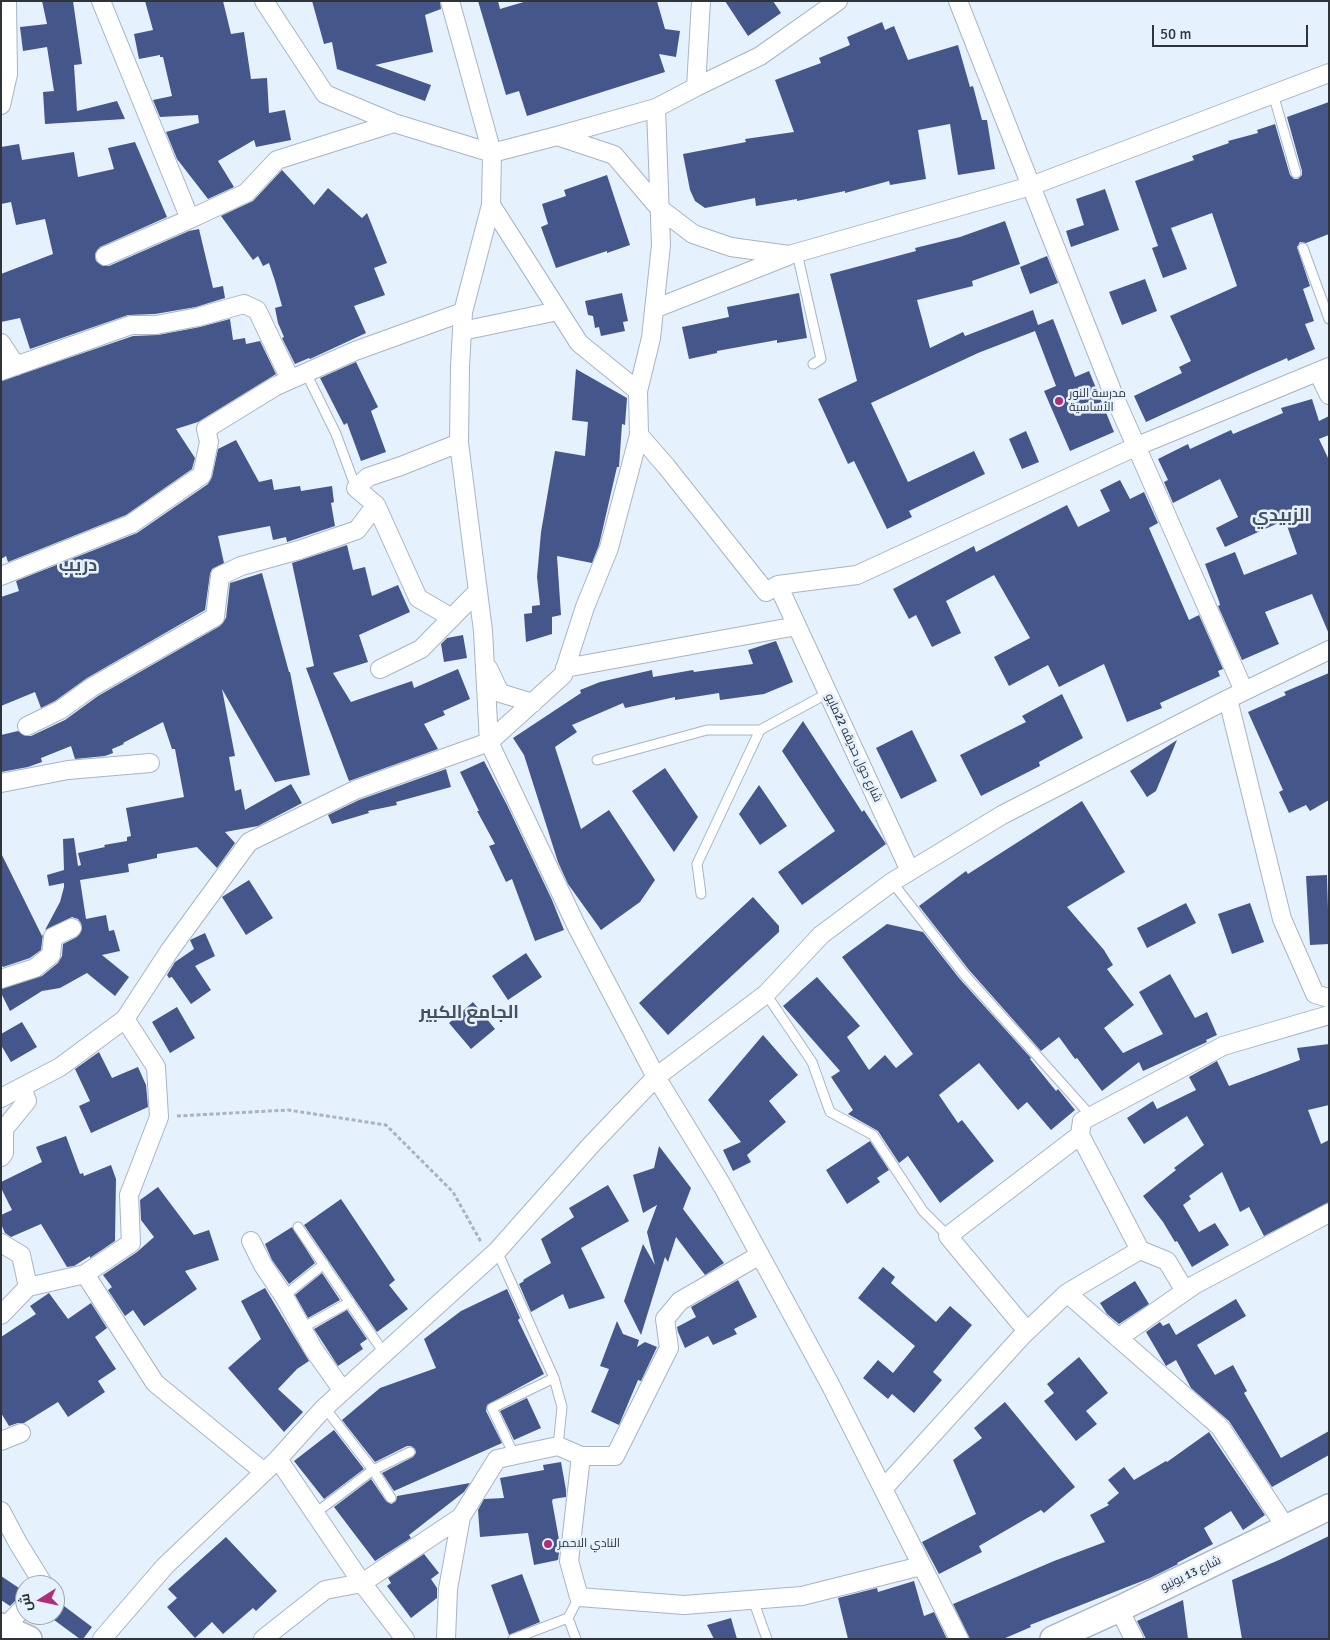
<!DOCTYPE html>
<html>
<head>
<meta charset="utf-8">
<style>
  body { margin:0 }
  #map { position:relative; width:1330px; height:1640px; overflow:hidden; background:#e5f1fd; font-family:Signika,Cairo,sans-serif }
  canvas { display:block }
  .frame { position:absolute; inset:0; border:2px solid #2e343a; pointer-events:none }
  .north { position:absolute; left:15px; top:1575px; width:50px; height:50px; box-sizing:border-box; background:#e5f1fd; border:1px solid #9ca5af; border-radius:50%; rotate:260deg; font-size:14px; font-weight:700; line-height:20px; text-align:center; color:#2e343a }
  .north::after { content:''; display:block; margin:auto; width:18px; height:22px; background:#b02e78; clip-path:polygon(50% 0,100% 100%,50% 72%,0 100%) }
  .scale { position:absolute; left:1152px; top:25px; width:156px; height:22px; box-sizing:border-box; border:2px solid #2e343a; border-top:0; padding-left:6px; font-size:15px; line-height:18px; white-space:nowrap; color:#2e343a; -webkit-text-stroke:4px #e5f1fd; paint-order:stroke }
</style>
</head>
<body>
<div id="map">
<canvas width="1330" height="1640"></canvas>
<div class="frame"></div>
<div class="north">ش</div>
<div class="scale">50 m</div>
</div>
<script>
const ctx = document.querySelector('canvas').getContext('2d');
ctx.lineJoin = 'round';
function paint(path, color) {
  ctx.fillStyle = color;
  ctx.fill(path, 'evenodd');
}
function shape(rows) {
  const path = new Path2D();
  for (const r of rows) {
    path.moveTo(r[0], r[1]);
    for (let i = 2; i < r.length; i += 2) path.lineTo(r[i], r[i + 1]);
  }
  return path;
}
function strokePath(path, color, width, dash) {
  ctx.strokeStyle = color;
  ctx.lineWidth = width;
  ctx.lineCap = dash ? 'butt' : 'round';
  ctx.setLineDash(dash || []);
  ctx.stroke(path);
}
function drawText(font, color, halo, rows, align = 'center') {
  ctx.font = font + ' Signika,Cairo,sans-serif';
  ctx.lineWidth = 5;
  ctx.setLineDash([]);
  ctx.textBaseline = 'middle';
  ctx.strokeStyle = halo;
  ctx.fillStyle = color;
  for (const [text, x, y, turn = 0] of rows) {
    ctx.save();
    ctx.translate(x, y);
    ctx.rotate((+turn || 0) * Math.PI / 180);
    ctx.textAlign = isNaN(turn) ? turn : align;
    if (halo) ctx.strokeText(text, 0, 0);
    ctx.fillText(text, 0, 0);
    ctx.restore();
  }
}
paint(shape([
  [42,1,73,1,82,64,74,65,77,111,117,101,125,119,45,124,43,92,54,91,47,47,23,51,20,27,47,24],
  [145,1,223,1,231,34,244,32,251,79,267,78,269,113,285,110,291,140,256,147,254,140,218,161,234,187,208,199,177,159,166,132,199,123,198,115,160,117,153,100,172,96,163,57,160,57,160,55,139,59,134,34,153,30],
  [312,1,440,1,441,9,425,15,433,52,375,65,431,85,425,101,337,69,332,42,324,44],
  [478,1,498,1,500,9,527,1,657,1,665,29,680,31,676,57,659,54,665,72,527,116,519,91,506,95],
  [725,1,773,1,781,13,748,36],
  [882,22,885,30,894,26,908,60,958,45,970,87,973,86,982,120,987,120,995,169,958,175,950,124,918,130,926,179,890,185,889,181,845,193,845,191,797,201,797,199,756,206,755,198,705,208,695,201,690,190,683,154,746,142,745,139,794,132,775,80,821,63,819,58,850,45,847,37],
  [1329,102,1329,234,1306,243,1300,242,1297,247,1310,286,1303,289,1314,321,1305,324,1315,349,1288,361,1287,358,1255,372,1146,422,1134,396,1182,373,1179,367,1191,361,1170,316,1237,286,1212,213,1171,228,1187,269,1163,278,1152,248,1158,246,1135,181,1194,160,1192,156,1229,143,1228,141,1258,133,1257,130,1275,124,1290,175,1294,179,1298,179,1302,175,1302,171,1287,117],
  [135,142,167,217,100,247,95,254,96,261,103,266,109,266,189,231,199,229,213,288,223,286,225,298,196,307,155,314,128,315,30,349,20,318,1,322,1,274,53,254,45,219,16,225,11,202,1,204,1,147,19,144,22,160,74,152,78,177,114,169,108,148],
  [282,170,314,205,328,188,362,218,367,213,387,263,374,268,385,295,354,306,366,333,310,359,309,358,295,364,282,338,284,337,278,323,275,308,282,306,275,281,269,263,263,266,258,256,253,260,221,216,253,201],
  [607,175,630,245,607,253,607,251,556,268,541,227,548,224,542,204,566,196,564,190],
  [1105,189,1119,230,1071,247,1066,231,1084,225,1076,199],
  [1005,221,1020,264,972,281,973,286,917,300,930,348,963,332,965,336,1033,310,1038,325,1053,319,1075,377,1089,371,1114,432,1070,451,1044,391,1056,386,1035,331,978,353,871,403,908,482,974,451,985,474,909,511,912,517,887,529,854,461,848,464,818,399,857,381,830,274,916,251,915,248,960,237],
  [1047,256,1058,283,1030,294,1020,267],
  [1145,279,1157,311,1122,325,1109,292],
  [622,293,628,321,623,322,625,331,601,336,599,327,595,328,593,316,588,315,585,301],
  [799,293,807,338,777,343,777,340,717,351,717,353,689,359,682,327,729,317,727,307],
  [230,319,233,340,245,338,246,344,260,341,276,374,198,422,176,429,195,458,192,469,126,515,8,562,6,556,1,559,1,381,133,336,158,335,200,327],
  [356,362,378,407,371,411,386,452,361,461,347,423,344,425,320,378],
  [576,369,627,398,625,425,622,424,619,467,617,467,599,545,592,563,557,556,561,615,552,617,552,634,526,642,524,614,532,613,532,606,540,605,537,577,541,532,555,451,585,456,588,422,572,420],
  [1312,399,1319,421,1329,416,1329,435,1319,439,1329,460,1329,634,1312,594,1265,612,1279,644,1242,660,1218,606,1220,605,1219,601,1205,564,1235,552,1244,575,1297,554,1285,520,1225,547,1216,528,1238,517,1220,479,1173,503,1164,482,1168,480,1158,459,1188,444,1190,449,1231,430,1233,434,1283,413,1281,408],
  [1026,431,1039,462,1022,469,1009,439],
  [236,440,259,482,272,479,274,490,300,486,301,491,332,486,334,502,331,503,335,526,287,542,286,537,273,540,270,526,218,536,224,563,212,569,210,574,205,610,87,678,55,701,41,708,35,692,1,706,1,597,19,591,16,581,137,533,208,484,212,477,218,449],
  [1120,480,1130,499,1144,492,1158,523,1149,528,1189,620,1199,615,1223,669,1218,671,1220,676,1160,703,1162,708,1127,722,1104,664,1059,687,1048,665,1009,686,994,657,1030,638,994,575,946,601,961,633,932,647,916,615,909,619,893,589,974,546,976,552,1067,505,1078,527,1110,511,1100,490],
  [347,545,353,570,365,567,372,596,398,585,410,612,359,635,368,662,333,673,351,702,412,681,414,688,458,669,470,699,443,711,445,715,424,724,438,749,349,781,306,668,314,666,292,563],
  [262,573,289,672,290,672,310,775,275,782,222,689,235,756,229,757,235,791,241,789,245,810,291,784,302,803,258,826,225,832,235,843,217,868,197,847,157,854,157,858,128,864,129,872,80,880,86,919,106,915,109,931,114,930,120,951,102,955,129,977,115,996,87,973,60,988,42,991,10,1011,1,993,1,989,42,976,58,963,62,956,63,944,77,937,82,929,81,923,78,919,72,917,45,930,60,902,64,887,64,883,49,886,47,875,64,870,63,839,74,838,78,866,81,865,78,853,105,847,104,845,127,841,127,837,131,836,126,808,184,797,175,749,172,749,163,722,123,743,124,744,112,749,113,753,105,756,75,759,71,746,41,758,42,762,28,767,1,772,1,735,18,731,26,736,31,736,65,720,98,696,220,626,226,618,230,583],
  [463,635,467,658,444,662,441,644,447,638],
  [776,641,793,682,764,694,720,700,719,693,675,700,675,697,625,708,623,703,572,725,577,732,555,747,581,829,609,810,655,880,640,902,601,930,568,884,558,862,524,755,513,738,581,693,580,690,600,682,652,670,653,677,693,670,694,672,753,664,748,650],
  [1329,673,1329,800,1310,811,1306,805,1289,813,1279,792,1283,790,1248,712,1286,695,1284,692],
  [1062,694,1083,738,1039,762,1040,766,981,796,960,755,1026,722,1022,716],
  [803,721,862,812,864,810,886,844,802,905,778,872,835,831,782,751],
  [912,730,937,781,901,799,876,748],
  [1177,740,1156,791,1147,797,1130,771],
  [484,761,507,805,552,900,564,930,535,941,512,879,506,882,489,846,495,844,477,811,479,811,460,772],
  [665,768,698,817,674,852,632,791],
  [446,769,451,787,396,802,397,805,368,811,369,813,332,824,328,815,359,800],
  [759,785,787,826,760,845,739,814],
  [1082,801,1125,872,1067,907,1104,950,1113,965,1107,969,1134,1005,1104,1028,1123,1053,1163,1034,1139,992,1170,974,1195,1018,1207,1012,1217,1035,1206,1040,1207,1042,1143,1071,1139,1062,1102,1091,1077,1058,1075,1059,1059,1037,1041,1051,969,970,919,906,966,871,968,874],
  [1,853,42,936,43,934,41,950,30,958,3,967,1,965],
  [1327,875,1329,944,1310,945,1306,876],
  [249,880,273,918,246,935,222,897],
  [753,897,779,926,779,932,668,1035,639,1003],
  [1186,903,1196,923,1147,948,1137,928],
  [1250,903,1264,942,1232,954,1218,914],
  [887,924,923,932,959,978,1031,1058,1030,1059,1056,1091,1058,1089,1075,1110,1051,1130,1027,1102,1018,1110,979,1063,939,1095,958,1123,962,1120,994,1161,940,1203,908,1156,899,1163,878,1131,848,1114,853,1110,831,1077,840,1071,783,1006,817,977,860,1026,847,1037,869,1070,885,1055,896,1068,913,1054,842,957],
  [205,933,215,956,195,966,211,990,191,1004,172,977,169,978,167,975,175,962,194,949,190,940],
  [526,953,542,977,508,1000,492,976],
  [473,1002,495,1029,471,1049,449,1023],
  [177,1007,195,1038,170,1053,152,1022],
  [22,1022,37,1047,11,1062,1,1045,1,1034],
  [763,1035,798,1075,769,1101,786,1122,747,1155,751,1162,733,1171,723,1150,741,1142,708,1100],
  [1329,1044,1329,1105,1308,1110,1321,1144,1329,1140,1329,1202,1264,1236,1249,1207,1240,1212,1222,1172,1189,1196,1191,1199,1183,1205,1199,1232,1215,1223,1229,1245,1192,1267,1177,1241,1175,1242,1163,1222,1143,1196,1176,1170,1174,1168,1204,1145,1187,1116,1144,1144,1127,1118,1153,1101,1157,1109,1196,1090,1189,1077,1217,1061,1229,1086,1300,1060,1297,1048],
  [99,1052,112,1078,138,1067,146,1085,148,1107,91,1133,79,1106,90,1101,75,1069],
  [66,1136,80,1174,83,1173,84,1176,111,1165,116,1179,115,1241,90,1258,90,1256,74,1266,67,1267,41,1224,11,1237,5,1233,1,1224,1,1215,12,1210,1,1188,1,1182,42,1162,36,1147],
  [870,1141,889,1170,877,1178,880,1182,847,1204,826,1170],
  [659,1146,691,1188,683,1209,724,1263,705,1275,676,1237,668,1262,665,1257,641,1335,624,1301,643,1244,655,1265,647,1232,657,1205,643,1213,633,1175,654,1168],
  [608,1185,629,1221,581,1248,605,1298,569,1309,563,1294,531,1312,519,1284,524,1281,523,1280,551,1263,541,1239,574,1217,569,1208],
  [158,1187,194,1235,209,1230,219,1260,185,1271,197,1289,144,1326,133,1310,125,1316,108,1290,112,1287,103,1275,137,1252,154,1237,141,1220,140,1200],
  [341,1199,395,1280,389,1285,408,1309,377,1332,304,1225],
  [292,1227,315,1263,289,1284,272,1260,265,1244],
  [883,1267,895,1277,891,1283,936,1322,950,1306,972,1325,933,1372,942,1380,914,1413,892,1394,888,1399,863,1378,878,1360,893,1373,915,1346,858,1298],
  [322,1273,340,1300,308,1318,295,1295],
  [738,1280,757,1317,734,1329,737,1334,713,1345,708,1336,685,1348,678,1332,677,1327,696,1317,691,1307],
  [1135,1281,1149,1304,1119,1324,1107,1314,1100,1303],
  [265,1288,309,1361,297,1369,278,1389,303,1412,284,1432,228,1368,261,1339,241,1301],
  [507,1289,520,1318,518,1320,544,1374,487,1405,486,1411,502,1443,394,1491,382,1473,413,1457,416,1453,415,1449,411,1446,407,1446,375,1462,342,1420,380,1388,436,1368,424,1339,461,1311],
  [49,1293,68,1319,91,1303,107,1328,95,1337,116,1369,98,1381,105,1392,68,1417,58,1402,24,1423,18,1423,9,1426,1,1413,1,1337,36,1314,30,1306],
  [1236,1299,1246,1316,1197,1345,1215,1375,1233,1365,1247,1391,1244,1393,1281,1458,1329,1431,1329,1455,1272,1487,1229,1421,1191,1388,1176,1360,1166,1366,1146,1332,1160,1322,1163,1326,1169,1323,1176,1335],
  [347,1310,367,1339,360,1344,363,1349,338,1366,314,1329],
  [617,1321,623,1334,639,1340,637,1347,645,1342,657,1347,641,1381,638,1380,619,1425,591,1412,609,1369,600,1366],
  [1079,1357,1108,1393,1086,1411,1097,1424,1076,1441,1044,1401,1054,1393,1047,1384],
  [527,1398,541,1428,514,1440,500,1411],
  [1005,1402,1075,1487,1044,1513,1041,1510,979,1546,982,1552,939,1574,922,1542,976,1514,953,1460,982,1438,974,1428],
  [334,1430,364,1469,324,1499,294,1461],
  [1209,1432,1265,1515,1243,1530,1231,1511,1204,1528,1213,1544,1177,1563,1178,1564,1150,1578,1030,1625,1031,1627,1003,1639,970,1639,953,1604,1054,1561,1105,1542,1090,1515,1109,1505,1107,1503,1119,1493,1108,1480,1124,1467,1134,1480,1166,1461,1167,1462],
  [561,1462,566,1490,566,1497,553,1499,552,1501,560,1545,558,1560,534,1565,528,1533,480,1537,478,1510,484,1499,504,1498,500,1478,544,1470,543,1465],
  [371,1479,386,1501,391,1504,396,1501,397,1496,470,1483,464,1492,409,1535,411,1538,375,1561,334,1507],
  [1329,1536,1329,1639,1242,1639,1232,1580,1279,1560],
  [226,1537,277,1591,256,1611,253,1608,223,1634,212,1622,195,1638,167,1607,177,1598,168,1589],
  [424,1554,439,1573,431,1579,437,1588,437,1598,411,1618,387,1586,391,1583,388,1578],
  [522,1574,540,1622,509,1635,491,1585],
  [1,1576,25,1592,24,1596,18,1598,10,1606,1,1600],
  [914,1581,924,1616,934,1612,947,1639,848,1639,838,1598,877,1588,878,1592],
  [1183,1600,1188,1639,1146,1639,1137,1621],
  [60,1603,92,1627,83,1639,80,1639,50,1617,55,1615,55,1610],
  [731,1618,737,1639,714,1639,707,1625]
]), '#45578a');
const lane = shape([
  [1273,94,1296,173],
  [1303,248,1329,319],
  [797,253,821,359,813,364],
  [306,373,336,434,356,488],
  [597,760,707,730,760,730,828,693],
  [892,882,964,974,1091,1116],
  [701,894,697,864,760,730],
  [766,994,812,1062,830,1112,873,1135,923,1211,948,1236],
  [298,1227,384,1353],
  [497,1251,554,1378,562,1407,558,1446],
  [284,1296,324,1264],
  [302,1328,350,1302],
  [325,1408,373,1470,391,1498],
  [514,1455,492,1408,554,1378],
  [314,1514,373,1470,410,1452],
  [753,1600,767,1639],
  [568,1618,576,1639],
  [513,1639,568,1618,579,1597]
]);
const street = shape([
  [101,1,190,219,246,193,277,160,394,123],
  [264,1,325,94,394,123,492,153,557,136,656,108],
  [450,1,492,153,491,205,463,312,460,367,459,443,483,631,489,742,576,925,656,1077,723,1187,831,1386,959,1639],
  [958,1,1114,396,1244,691],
  [696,87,760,56,838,1],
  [1,105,8,74,7,1],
  [557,136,614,155,659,208,693,234,731,247,789,255,1031,186,1329,73],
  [491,205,579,343,638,391],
  [105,256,190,219],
  [654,309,788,256],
  [462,331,558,311],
  [1,343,16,366],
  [1,371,131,325,156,325,198,317,244,304,257,310,290,379],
  [1318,372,1329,395],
  [639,435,666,466,766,592,778,585,857,575,1135,447,1329,367],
  [376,505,418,598,452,618],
  [1,576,131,524,183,488,202,475,209,442,206,429,276,386,355,351,463,312],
  [778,585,910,871],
  [488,668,500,693,533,703],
  [565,668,797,626],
  [380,669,421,649,478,591],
  [1228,699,1282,919,1315,994,1329,998],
  [27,726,60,710,92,687,215,617,220,576,241,566,299,550,357,530,376,505,356,488,368,477,401,466,459,443],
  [1,783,68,770,150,763],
  [1,979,35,968,51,955,53,937,72,928],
  [1,1098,60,1067,125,1019,170,950,249,842,355,790,489,742,563,675,585,607,609,548,639,435,638,391,651,338,661,245,656,108,696,87,701,1],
  [1080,1135,1082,1121,1223,1046,1329,1015],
  [1,1157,4,1153,4,1129,27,1101,22,1087],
  [251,1241,263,1265,285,1298,314,1350,343,1391],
  [1,1243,21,1255,28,1287,1,1315],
  [1140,1250,1167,1261,1185,1291],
  [760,1255,680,1301,665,1319,669,1348,615,1456,581,1456,569,1561,579,1597,684,1605,802,1596,921,1566],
  [85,1274,131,1243,129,1195,159,1117,156,1067,125,1019],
  [28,1287,85,1274,155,1383,264,1472],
  [1027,1331,948,1236,1080,1135,1140,1250,1067,1293],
  [1118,1338,1194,1285,1329,1213],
  [1,1441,21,1433],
  [278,1459,362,1583,405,1639],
  [883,1489,1022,1336,1067,1293,1220,1427,1287,1529],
  [1,1511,18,1543,42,1582,40,1585],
  [1119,1609,1134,1639],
  [5,1627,25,1606],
  [102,1639,165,1566,278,1459,323,1409,497,1251,591,1145,656,1077,766,994,821,935,892,882,1002,815,1228,699,1329,650],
  [263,1639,325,1590,362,1583,461,1517],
  [446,1639,448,1589,461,1517,497,1459,558,1446,581,1456]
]);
const secondary = shape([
  [1,1626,29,1639],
  [1053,1639,1119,1609,1329,1507]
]);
strokePath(lane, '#a7b5c4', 11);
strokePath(street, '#a7b5c4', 20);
strokePath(secondary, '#a7b5c4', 28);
strokePath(shape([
  [177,1116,288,1110,386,1125,453,1192,481,1242]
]), '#aab4be', 3, [4, 2.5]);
strokePath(lane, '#fff', 9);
strokePath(street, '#fff', 18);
strokePath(secondary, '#fff', 25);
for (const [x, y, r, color] of [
  [1059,401,5,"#b02e78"],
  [548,1544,5,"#b02e78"]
]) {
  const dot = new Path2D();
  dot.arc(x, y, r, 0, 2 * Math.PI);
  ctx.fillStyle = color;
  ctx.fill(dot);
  strokePath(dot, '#e5f1fd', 2);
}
drawText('12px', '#2e343a', '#e5f1fd', [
  ["مدرسة النور",1069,394],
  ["الأساسية",1069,408],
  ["النادي الاحمر",558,1544]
], 'left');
drawText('12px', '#2e343a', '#e5f1fd', [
  ["شارع حول حديقه 22مايو",853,748,65],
  ["شارع 13 يونيو",1191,1574,-26]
]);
drawText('bold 18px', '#45515e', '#e5f1fd', [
  ["الزبيدي",1281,516],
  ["دريب",78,566],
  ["الجامع الكبير",469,1013]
]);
</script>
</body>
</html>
